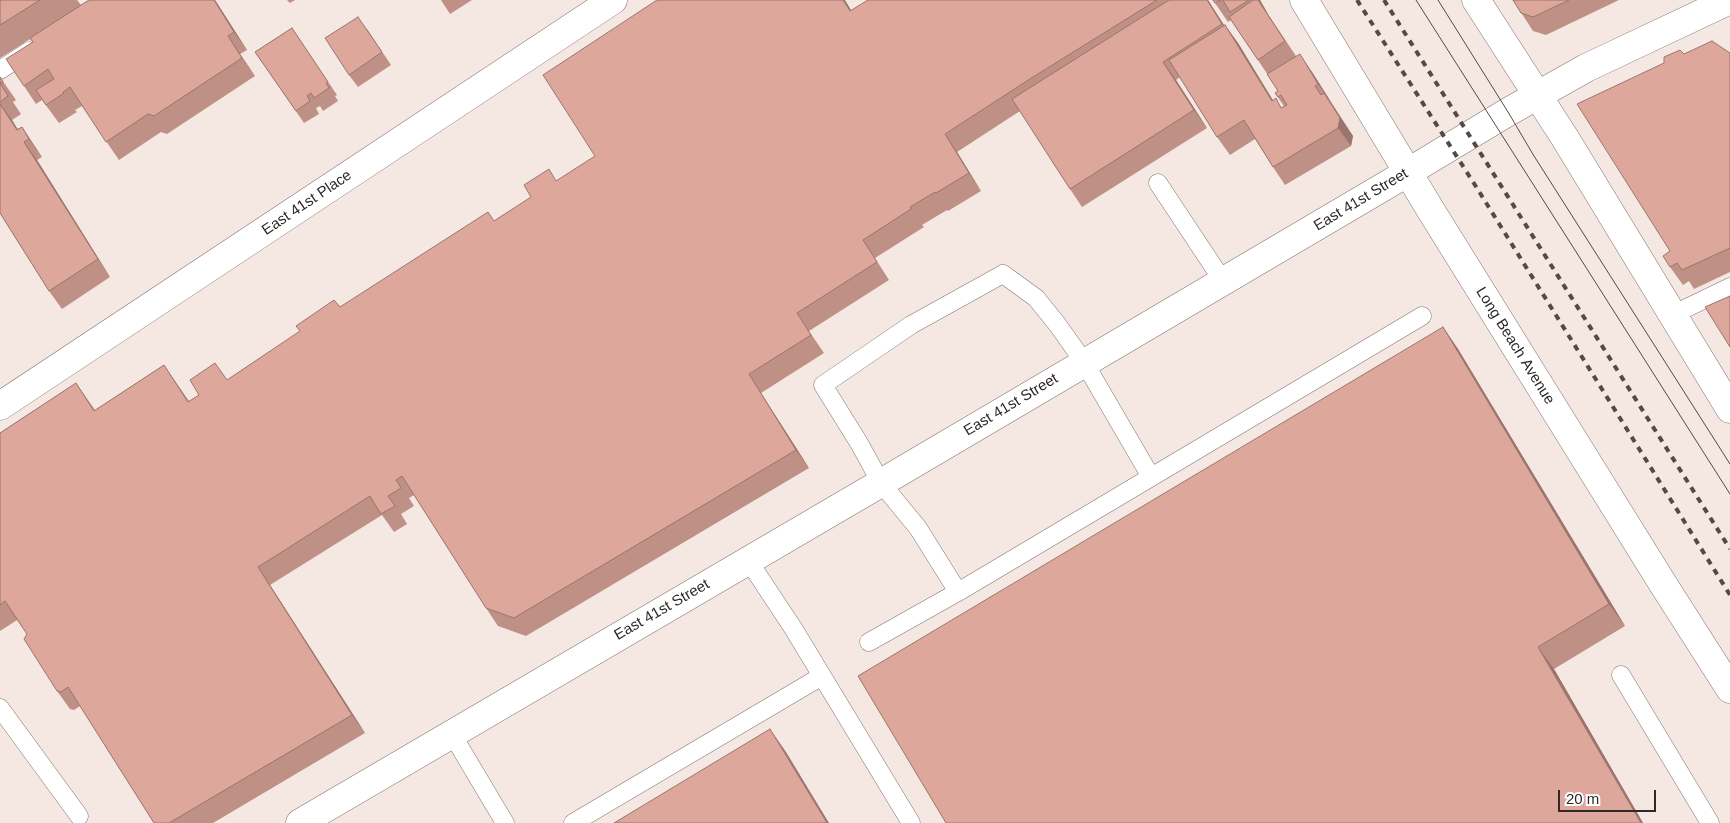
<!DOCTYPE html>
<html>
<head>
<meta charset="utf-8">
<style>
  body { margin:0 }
  #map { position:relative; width:1730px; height:823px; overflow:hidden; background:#f5e8e2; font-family:Helvetica,sans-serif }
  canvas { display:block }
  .scale { position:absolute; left:1558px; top:790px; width:98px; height:22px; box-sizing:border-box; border:2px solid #2e2927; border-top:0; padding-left:6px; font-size:15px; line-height:18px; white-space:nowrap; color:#2e2927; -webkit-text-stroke:4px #fff; paint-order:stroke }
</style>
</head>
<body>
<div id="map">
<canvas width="1730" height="823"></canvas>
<div class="scale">20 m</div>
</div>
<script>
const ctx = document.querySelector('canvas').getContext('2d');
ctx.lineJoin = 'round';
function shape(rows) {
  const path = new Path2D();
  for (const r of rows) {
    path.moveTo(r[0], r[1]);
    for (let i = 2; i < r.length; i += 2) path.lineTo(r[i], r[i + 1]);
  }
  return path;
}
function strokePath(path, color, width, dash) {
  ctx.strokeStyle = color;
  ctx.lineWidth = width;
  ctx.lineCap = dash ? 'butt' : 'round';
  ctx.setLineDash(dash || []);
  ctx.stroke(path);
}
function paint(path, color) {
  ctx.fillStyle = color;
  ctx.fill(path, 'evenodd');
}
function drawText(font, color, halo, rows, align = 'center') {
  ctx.font = font + ' Helvetica,sans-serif';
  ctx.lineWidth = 4.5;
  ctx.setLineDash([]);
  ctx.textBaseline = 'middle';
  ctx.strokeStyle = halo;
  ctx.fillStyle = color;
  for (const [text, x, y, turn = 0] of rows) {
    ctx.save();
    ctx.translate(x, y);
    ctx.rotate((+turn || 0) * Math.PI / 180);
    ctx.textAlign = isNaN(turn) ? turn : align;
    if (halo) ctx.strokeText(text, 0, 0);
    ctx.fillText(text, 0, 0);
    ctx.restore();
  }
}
const service = shape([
  [0,70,29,51],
  [1158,183,1223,281],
  [1672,315,1730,287],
  [748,560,793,628,911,823],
  [958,592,1422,316],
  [869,642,958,592,918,528,881,483,859,443,823,385,911,325,1003,274,1036,298,1057,324,1084,362,1151,477],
  [1621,675,1710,823],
  [0,708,79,816],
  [452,734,505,823],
  [573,823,822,676]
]);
const minor = shape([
  [0,406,613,0]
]);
const tertiary = shape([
  [300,823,881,483,1390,183,1508,112,1586,68,1730,0]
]);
const secondary = shape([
  [1304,0,1430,209,1663,584,1730,689],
  [1476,0,1565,138,1730,409]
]);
strokePath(service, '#80756f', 19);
strokePath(minor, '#80756f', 29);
strokePath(tertiary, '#80756f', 29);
strokePath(secondary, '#80756f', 29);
strokePath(service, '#fff', 18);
strokePath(minor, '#fff', 28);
strokePath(tertiary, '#fff', 28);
strokePath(secondary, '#fff', 28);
strokePath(shape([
  [1416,0,1730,494],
  [1438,0,1508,112,1534,156,1730,464]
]), '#514b48', 1);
strokePath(shape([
  [1357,0,1475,185,1730,595],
  [1384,0,1730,549]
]), '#514b48', 4, [6, 6]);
paint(shape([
  [0,0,77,0,81,5,89,0,215,0,247,50,240,54,255,76,167,134,161,132,119,160,82,106,75,110,77,112,59,123,42,100,36,104,24,86,33,42,30,39,0,58],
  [287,0,295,0,290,3],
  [441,0,472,0,450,14],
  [868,0,1208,0,1224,26,1225,25,1238,43,1273,100,1282,108,1284,106,1275,93,1278,91,1270,78,1231,20,1228,22,1213,0,1260,0,1268,14,1296,56,1312,72,1353,136,1351,146,1285,185,1273,167,1255,139,1230,155,1217,137,1180,77,1176,80,1207,128,1082,207,1070,189,1020,111,957,152,981,191,948,211,947,210,922,225,924,227,875,258,889,280,809,331,824,353,761,393,809,468,526,636,498,626,486,608,414,495,409,498,414,506,401,514,407,524,394,532,382,515,270,585,365,733,213,823,154,823,80,706,74,710,70,709,57,691,27,634,17,620,0,631,0,433,76,383,95,410,164,365,189,401,227,380,340,307,494,221,557,181,851,11],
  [1513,0,1619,0,1546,35,1533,31],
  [292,28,337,95,335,96,338,101,323,111,320,106,316,108,319,114,304,123,255,52],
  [367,29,391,65,358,87,349,75],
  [1730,53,1730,272,1694,289,1689,281,1683,285,1670,267,1670,251,1664,63,1684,54],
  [0,77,16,100,13,102,21,114,12,120,17,129,22,127,42,157,37,160,110,277,62,309,49,291,0,213],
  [1443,327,1458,349,1625,626,1554,669,1643,823,946,823]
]), '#be9086');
paint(shape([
  [214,0,215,0,247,50,234,32],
  [843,0,845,0,863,30,850,11],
  [1207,0,1208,0,1235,42,1222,24],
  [1258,0,1260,0,1268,14],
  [1225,25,1238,43,1284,119,1272,101],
  [228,36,240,54,255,76,242,58],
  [1300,54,1312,72,1331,102,1318,84],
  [1163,62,1176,80,1207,128,1194,110],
  [1324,93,1353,136,1351,146,1338,128],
  [0,104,12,120,25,141,17,130],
  [22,127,42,157,29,139],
  [945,134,957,152,981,191,969,173],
  [24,142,37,160,110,277,98,259],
  [1443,327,1458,349,1625,626,1609,604],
  [749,374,761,393,809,468,796,450],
  [258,567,270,585,365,733,352,715],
  [1538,647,1554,669,1643,823,1641,823],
  [770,729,786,752,829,823,827,823]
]), '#9b756d');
const building = shape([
  [0,0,40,0,0,25,0,0],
  [89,0,214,0,234,32,228,36,242,58,154,116,148,114,106,142,70,87,63,92,64,93,46,105,36,90,54,79,48,69,24,86,6,59,33,42,30,38,89,0],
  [657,0,843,0,850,11,868,0,1157,0,1033,77,945,134,969,173,936,193,935,192,910,207,911,209,863,240,877,262,797,313,811,335,749,374,796,450,514,618,486,608,402,476,396,480,401,488,388,496,395,506,381,514,370,496,258,567,352,715,169,823,154,823,68,687,61,692,57,691,24,639,27,634,5,601,0,605,0,433,76,383,94,411,164,365,188,402,199,395,190,380,215,363,227,380,300,331,296,326,334,300,340,307,488,212,494,221,531,197,524,185,549,169,556,181,595,156,543,75,657,0],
  [1169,0,1207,0,1222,24,1163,62,1194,110,1070,189,1012,99,1169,0],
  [1213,0,1221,0,1215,3,1213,0],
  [1223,0,1249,0,1230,12,1223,0],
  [1253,0,1258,0,1285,41,1258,60,1229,17,1253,0],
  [1513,0,1569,0,1533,17,1521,13,1513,0],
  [358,17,382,52,349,75,325,38,358,17],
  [1225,25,1272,101,1276,98,1281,108,1287,105,1281,95,1278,97,1275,93,1278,91,1267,74,1300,54,1318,84,1315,86,1321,95,1324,93,1340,118,1338,128,1273,167,1244,120,1217,137,1169,60,1225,25],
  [292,28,328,82,326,83,329,88,314,98,311,93,307,96,310,101,296,111,255,52,292,28],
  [1712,41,1730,53,1730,248,1682,270,1677,263,1670,267,1663,256,1670,251,1577,104,1664,63,1664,57,1680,50,1684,54,1712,41],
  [0,77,3,82,0,83,8,96,0,102,0,77],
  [0,104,17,130,22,127,29,139,24,142,98,259,49,291,0,213,0,104],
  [1730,296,1730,347,1705,307,1730,296],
  [1443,327,1609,604,1538,647,1641,823,946,823,858,676,1443,327],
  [770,729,827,823,614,823,770,729]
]);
paint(building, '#dda79c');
strokePath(building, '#9b756d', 1);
drawText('15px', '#2e2927', '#fff', [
  ["East 41st Street",1361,200,-31],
  ["East 41st Place",307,203,-34],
  ["Long Beach Avenue",1515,346,58],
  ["East 41st Street",1011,405,-31],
  ["East 41st Street",662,610,-30]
]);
</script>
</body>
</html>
